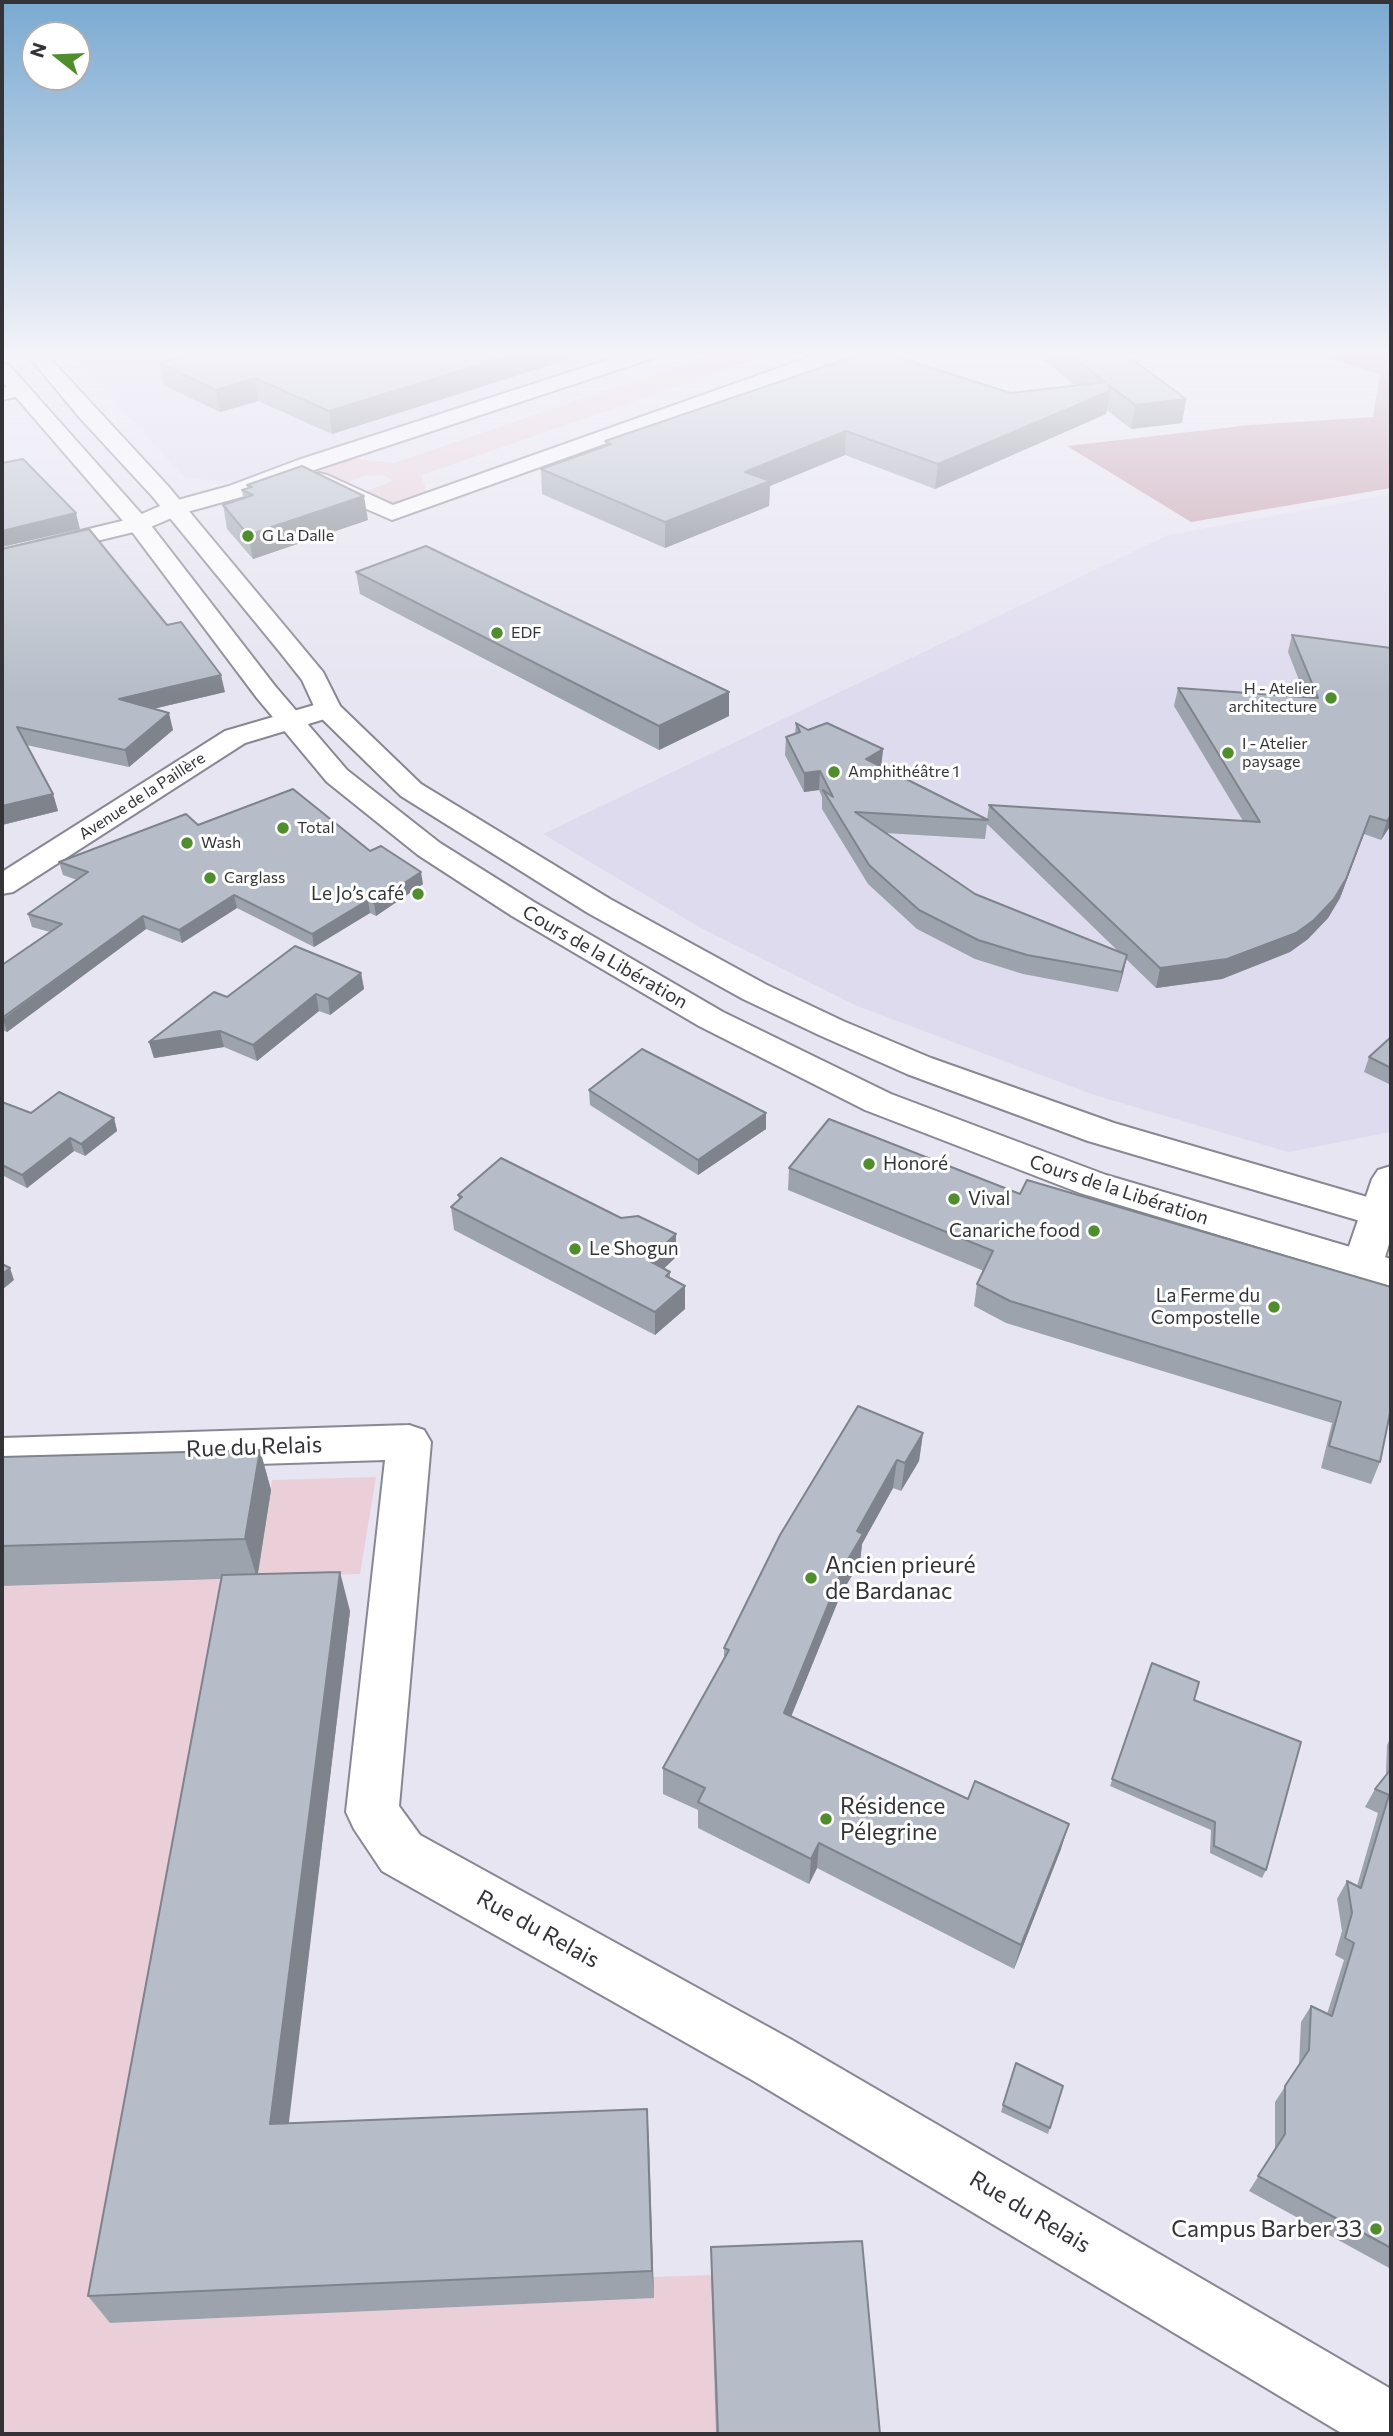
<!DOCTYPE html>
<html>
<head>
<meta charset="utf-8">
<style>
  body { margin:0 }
  #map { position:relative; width:1393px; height:2436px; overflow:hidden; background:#e7e5f1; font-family:Commissioner,sans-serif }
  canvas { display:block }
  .frame { position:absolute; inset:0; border:4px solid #343338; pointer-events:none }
  .north { position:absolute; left:21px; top:21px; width:70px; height:70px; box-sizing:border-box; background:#fff; border:2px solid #aeadaf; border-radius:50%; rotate:288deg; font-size:19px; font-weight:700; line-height:28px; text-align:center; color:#343338 }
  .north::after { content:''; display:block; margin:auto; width:24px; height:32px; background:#4f8d2d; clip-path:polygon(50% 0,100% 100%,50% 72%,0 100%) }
</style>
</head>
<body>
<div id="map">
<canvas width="1393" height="2436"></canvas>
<div class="frame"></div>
<div class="north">N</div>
</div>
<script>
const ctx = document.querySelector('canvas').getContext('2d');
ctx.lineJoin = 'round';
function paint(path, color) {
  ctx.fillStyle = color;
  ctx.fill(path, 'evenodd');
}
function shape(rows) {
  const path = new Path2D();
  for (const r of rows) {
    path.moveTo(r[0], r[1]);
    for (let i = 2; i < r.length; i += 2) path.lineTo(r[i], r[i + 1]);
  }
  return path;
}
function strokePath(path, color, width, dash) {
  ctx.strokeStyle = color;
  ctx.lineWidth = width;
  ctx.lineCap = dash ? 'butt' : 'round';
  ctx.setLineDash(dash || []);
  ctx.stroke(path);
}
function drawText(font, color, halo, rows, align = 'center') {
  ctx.font = font + ' Commissioner,sans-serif';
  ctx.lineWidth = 6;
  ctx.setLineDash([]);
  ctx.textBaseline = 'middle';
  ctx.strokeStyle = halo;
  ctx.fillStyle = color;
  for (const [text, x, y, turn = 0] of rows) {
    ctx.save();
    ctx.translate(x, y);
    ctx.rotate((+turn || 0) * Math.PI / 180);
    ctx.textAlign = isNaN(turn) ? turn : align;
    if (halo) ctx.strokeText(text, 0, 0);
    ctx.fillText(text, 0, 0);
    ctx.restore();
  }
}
paint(shape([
  [70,353,634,353,234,483,185,478],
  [1391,494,1391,1132,1288,1152,1094,1095,857,1006,701,928,543,834,1168,535]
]), '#dfdbef');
paint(shape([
  [716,353,773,353,422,475,426,492,396,503,385,502,364,492,392,481,384,475,363,476,345,483,321,471,322,468,351,458,394,463],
  [376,1477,360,1574,257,1578,110,2323,652,2298,653,2277,711,2275,716,2434,2,2434,2,1586,257,1578,272,1480]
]), '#eacfd8');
paint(shape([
  [1311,353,1391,353,1391,488,1191,522,1067,446,1250,425,1373,417,1380,374]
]), '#c59daa');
const minor = shape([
  [629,353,658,353,656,357,314,470,245,496,183,513,146,529,2,564,2,550,130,519,167,503,229,486,298,460,629,353],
  [821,353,849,353,847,357,392,520,311,485,308,480,319,473,327,475,393,505,821,353],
  [328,701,338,703,341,709,338,715,245,743,13,892,2,894,2,872,225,731,328,701],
  [1391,1166,1391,1237,1383,1264,1377,1274,1363,1278,1349,1274,1343,1264,1372,1179,1378,1170,1391,1166],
  [409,1425,424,1430,431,1442,399,1806,420,1835,792,2040,1391,2389,1391,2434,1343,2434,752,2080,382,1871,354,1829,346,1812,385,1460,2,1472,2,1438,409,1425]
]);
const tertiary = shape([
  [21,384,28,386,31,390,28,394,2,400,2,388,21,384]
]);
const secondary = shape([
  [26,353,45,353,168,486,323,672,340,706,421,784,610,899,767,985,843,1021,931,1058,1114,1123,1391,1204,1391,1230,1088,1141,907,1074,819,1035,743,999,588,913,401,796,318,715,302,680,279,651,152,496,80,418,26,353],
  [2,363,9,365,146,519,275,686,347,770,440,843,534,902,723,1012,891,1094,1106,1175,1391,1259,1391,1287,1080,1193,865,1110,699,1026,512,916,418,855,327,782,257,698,130,529,2,381,2,363]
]);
strokePath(minor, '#898793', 4);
strokePath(tertiary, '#898793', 4);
strokePath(secondary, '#898793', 4);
paint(minor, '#fff');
paint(tertiary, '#fff');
paint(secondary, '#fff');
paint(shape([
  [157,353,588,353,332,434,258,401,220,412,163,385,159,363,171,360],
  [1035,353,1124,353,1186,399,1182,423,1131,429,1107,410,1106,414,935,489,845,455,770,486,769,506,665,548,542,494,541,469,606,446,605,441,1076,386],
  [247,485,368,520,253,559,227,529,223,505,243,498,242,490,248,489],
  [2,549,167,625,225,692,153,709,173,730,129,767,26,745,53,794,58,811,2,825],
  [356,572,729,692,729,716,659,750,360,594],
  [1292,635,1391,648,1391,825,1381,840,1364,834,1340,898,1328,918,1308,939,1290,952,1222,979,1156,988,1126,959,1118,992,1023,974,975,959,917,929,868,884,822,809,822,797,819,790,804,792,785,755,786,737,795,734,796,723,808,730,883,749,881,766,987,820,989,805,1243,821,1174,706,1178,688,1306,698,1288,652],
  [987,824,1118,951,975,894,885,833,985,839],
  [198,825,370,851,423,884,376,916,370,913,314,947,237,908,182,943,146,929,7,1032,2,1030,2,965,50,932,32,927,28,914,77,880,63,875,59,862],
  [361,973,364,989,330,1015,319,1011,257,1061,224,1047,154,1058,149,1042,227,997],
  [1391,1037,1391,1085,1364,1072,1369,1057],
  [589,1090,766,1129,698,1175,590,1105],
  [2,1102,31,1113,114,1118,117,1131,85,1156,74,1151,27,1188,2,1175],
  [789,1168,1020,1194,1391,1287,1380,1462,1371,1484,1321,1468,1332,1423,1006,1323,974,1306,977,1284,984,1271,788,1190],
  [458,1195,676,1257,664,1268,670,1272,670,1278,685,1286,685,1309,655,1335,454,1230,451,1207,459,1200],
  [923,1433,919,1461,901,1491,893,1488,862,1544,860,1562,841,1594,791,1716,1061,1849,1014,1969,817,1868,809,1884,698,1828,698,1810,663,1794,663,1768,724,1660,724,1648],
  [260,1450,271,1490,258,1574,350,1611,288,2124,647,2109,654,2298,110,2323,88,2296,221,1579,2,1586,2,1457],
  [1152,1663,1194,1700,1266,1870,1262,1878,1210,1853,1211,1830,1110,1786],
  [1391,1737,1391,2269,1249,2191,1275,2150,1275,2102,1299,2065,1301,2022,1311,2006,1327,2014,1344,1960,1335,1955,1342,1931,1337,1899,1347,1881,1357,1886,1378,1813,1365,1807,1375,1789,1386,1775,1387,1745],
  [1016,2063,1050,2128,1048,2134,1001,2112],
  [711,2247,880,2434,716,2434,711,2275]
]), '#9da3ac');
paint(shape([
  [518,353,588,353,332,434,329,411],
  [255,378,258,401,220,412,216,390],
  [1110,391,1106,414,935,489,938,464],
  [1186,399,1182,423,1131,429,1135,405],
  [846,431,845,455,770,486,769,506,665,548,665,522,745,472],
  [364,496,368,520,253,559,248,535],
  [76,513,80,529,2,547,2,531],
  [221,675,225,692,123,716,119,699],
  [729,692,729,716,659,750,659,726],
  [169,713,173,730,129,767,125,750],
  [883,749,881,768,866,759],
  [820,771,819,790,804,792,804,773],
  [53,794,58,811,2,825,2,806],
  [1391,815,1391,825,1381,840,1387,821],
  [1370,816,1364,834,1340,898,1328,918,1308,939,1290,952,1222,979,1156,988,1160,968],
  [421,872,423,884,376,916,374,903],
  [234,895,237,908,182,943,179,930],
  [368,900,370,913,314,947,312,934],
  [143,916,146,929,7,1032,3,1019],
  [1127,955,1123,974,1118,992,1122,972],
  [361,973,364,989,330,1015,328,999],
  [316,994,319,1011,257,1061,253,1045],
  [220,1031,224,1047,154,1058,149,1042],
  [766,1113,766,1129,698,1175,698,1160],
  [114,1118,117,1131,85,1156,81,1144],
  [70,1138,74,1151,27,1188,22,1175],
  [676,1234,676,1257,649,1283,648,1260],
  [10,1268,14,1280,2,1290,2,1274],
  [685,1286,685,1309,655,1335,655,1312],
  [923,1433,919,1461,901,1491,905,1463],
  [260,1450,271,1490,257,1578,245,1539],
  [897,1460,893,1488,862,1544,860,1562,841,1594,782,1739,784,1713,857,1531],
  [340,1572,350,1611,285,2155,270,2124],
  [1069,1824,1061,1849,1014,1969,1021,1945],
  [819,1843,817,1868,809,1884,811,1859],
  [647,2109,649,2140,654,2298,652,2271]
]), '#7f848c');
const building = shape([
  [194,353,518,353,329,411,255,378,216,390,159,363,194,353],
  [864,353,885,353,1011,393,1105,382,1068,353,1124,353,1186,399,1135,405,1108,384,1110,391,938,464,846,431,745,472,770,481,665,522,541,469,611,444,605,441,864,353],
  [23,459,76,513,2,531,2,463,23,459],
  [302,466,364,496,248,535,223,505,253,495,242,490,252,487,247,485,302,466],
  [89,529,167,625,181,622,221,675,119,699,169,713,125,750,17,727,53,794,2,806,2,549,89,529],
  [426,546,729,692,659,726,356,572,426,546],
  [1292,635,1391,648,1391,815,1387,821,1370,816,1346,879,1334,899,1314,920,1296,933,1227,959,1160,968,989,805,1260,822,1178,688,1318,698,1292,635],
  [796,723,808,730,827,723,883,749,866,759,988,820,855,812,975,894,1127,955,1122,972,1027,955,978,940,919,910,869,865,823,790,833,797,820,771,804,773,786,737,800,732,796,723],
  [293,789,370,851,381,846,421,872,374,903,368,900,312,934,234,895,179,930,143,916,2,1018,2,965,62,924,28,914,88,872,59,862,186,814,198,825,293,789],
  [295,946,361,973,328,999,316,994,253,1045,220,1031,149,1042,214,992,227,997,295,946],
  [1391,1037,1391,1068,1369,1057,1391,1037],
  [642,1049,766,1113,698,1160,589,1090,642,1049],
  [59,1092,114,1118,81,1144,70,1138,22,1175,2,1165,2,1102,31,1113,59,1092],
  [829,1119,1020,1194,1027,1180,1391,1287,1391,1408,1380,1462,1329,1446,1341,1402,1010,1301,977,1284,993,1251,789,1168,829,1119],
  [501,1158,621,1218,638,1216,676,1234,648,1260,670,1272,666,1276,685,1286,655,1312,451,1207,462,1197,458,1195,501,1158],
  [2,1264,10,1268,2,1274,2,1264],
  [858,1406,923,1433,905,1463,897,1460,857,1531,863,1534,844,1566,784,1713,968,1799,975,1781,1069,1824,1021,1945,819,1843,811,1859,698,1802,705,1788,663,1768,729,1650,724,1648,780,1535,858,1406],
  [260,1450,245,1539,2,1546,2,1457,260,1450],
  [340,1572,270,2124,647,2109,652,2271,88,2296,222,1575,340,1572],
  [1152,1663,1199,1682,1194,1700,1301,1742,1266,1870,1214,1846,1215,1822,1112,1779,1152,1663],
  [1391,1769,1391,2248,1258,2176,1285,2134,1285,2086,1309,2050,1311,2006,1332,2016,1354,1943,1345,1938,1352,1913,1347,1881,1361,1888,1389,1795,1375,1789,1391,1769],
  [1016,2063,1063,2086,1050,2128,1003,2105,1016,2063],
  [862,2241,880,2434,718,2434,711,2247,862,2241]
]);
paint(building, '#b6bdc8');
strokePath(building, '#7f848c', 2);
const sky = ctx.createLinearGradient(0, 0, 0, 694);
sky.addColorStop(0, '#7aaad1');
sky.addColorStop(0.51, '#f4f3f9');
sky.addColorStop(1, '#f4f3f900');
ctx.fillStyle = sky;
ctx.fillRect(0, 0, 1393, 694);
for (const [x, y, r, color] of [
  [248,536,7,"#4f8d2d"],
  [497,633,7,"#4f8d2d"],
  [1331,698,7,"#4f8d2d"],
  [1228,753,7,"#4f8d2d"],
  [834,772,7,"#4f8d2d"],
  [283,828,7,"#4f8d2d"],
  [187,843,7,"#4f8d2d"],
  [210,878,7,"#4f8d2d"],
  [418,894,7,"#4f8d2d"],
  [869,1164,7,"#4f8d2d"],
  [954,1199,7,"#4f8d2d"],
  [1094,1231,7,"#4f8d2d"],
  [575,1249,7,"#4f8d2d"],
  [1274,1307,7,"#4f8d2d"],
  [811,1578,7,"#4f8d2d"],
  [826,1819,7,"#4f8d2d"],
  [1376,2229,7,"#4f8d2d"]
]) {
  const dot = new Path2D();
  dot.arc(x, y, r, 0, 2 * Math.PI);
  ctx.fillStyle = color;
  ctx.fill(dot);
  strokePath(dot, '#fff', 2.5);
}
drawText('16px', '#343338', '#fff', [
  ["G La Dalle",262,536],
  ["EDF",511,633],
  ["H - Atelier",1317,689,"right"],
  ["architecture",1317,707,"right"],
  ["I - Atelier",1242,744],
  ["paysage",1242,762],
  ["Amphithéâtre 1",848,772],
  ["Total",297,828],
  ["Wash",201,843],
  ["Carglass",224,878]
], 'left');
drawText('16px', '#343338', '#fff', [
  ["Avenue de la Paillère",142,796,-33]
]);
drawText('19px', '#343338', '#fff', [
  ["Le Jo’s café",404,894],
  ["Honoré",883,1164,"left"],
  ["Vival",968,1199,"left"],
  ["Canariche food",1080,1231],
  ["Le Shogun",589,1249,"left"],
  ["La Ferme du",1260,1296],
  ["Compostelle",1260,1318]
], 'right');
drawText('19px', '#343338', '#fff', [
  ["Cours de la Libération",605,957,30],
  ["Cours de la Libération",1119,1190,18]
]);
drawText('23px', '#343338', '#fff', [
  ["Rue du Relais",254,1447,-2],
  ["Rue du Relais",538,1929,29],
  ["Rue du Relais",1030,2212,31]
]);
drawText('23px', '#343338', '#fff', [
  ["Ancien prieuré",825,1565],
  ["de Bardanac",825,1591],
  ["Résidence",840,1806],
  ["Pélegrine",840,1832],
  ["Campus Barber 33",1362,2229,"right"]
], 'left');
</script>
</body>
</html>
